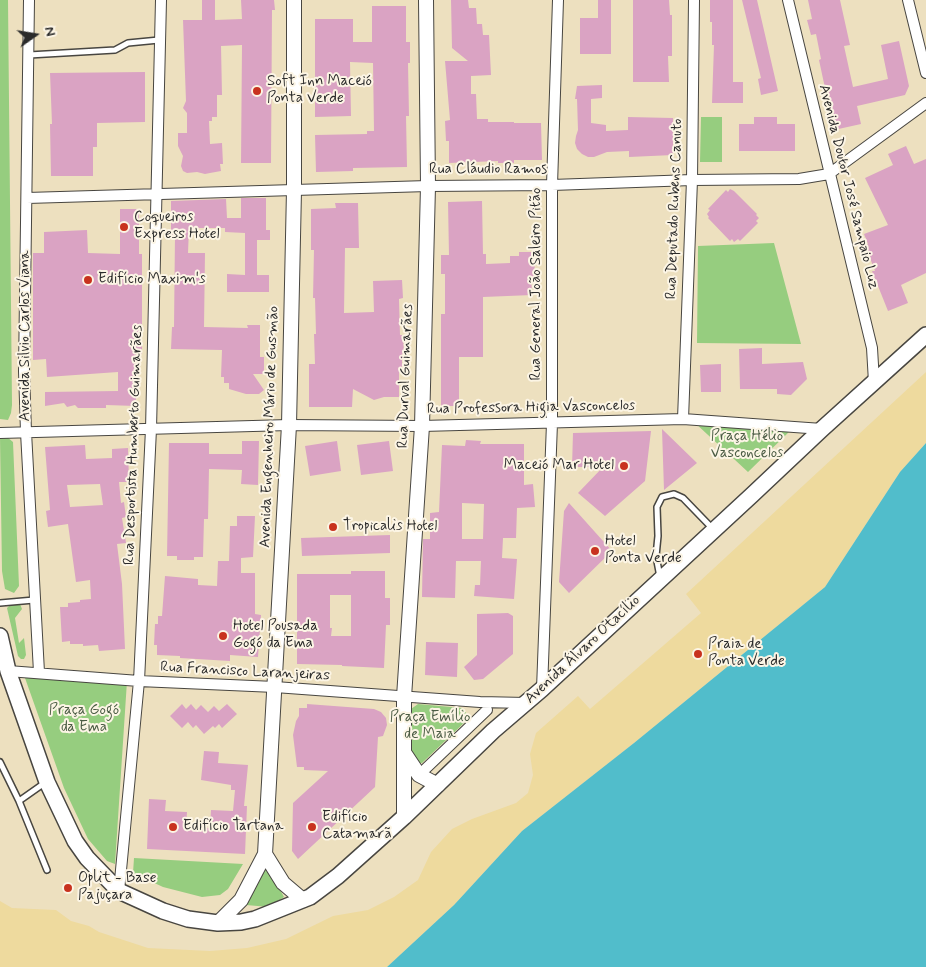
<!DOCTYPE html>
<html>
<head>
<meta charset="utf-8">
<style>
  body { margin:0 }
  #map { position:relative; width:926px; height:967px; overflow:hidden; background:#ede0bf; font-family:Mynerve,sans-serif }
  canvas { display:block }
  .north { position:absolute; left:10px; top:10px; width:50px; height:50px; -webkit-text-stroke:4px #fcf5e5; paint-order:stroke; rotate:77deg; font-size:14px; font-weight:700; line-height:20px; text-align:center; color:#2b2b2b }
  .north::after { content:''; display:block; margin:auto; width:18px; height:22px; background:#2b2b2b; clip-path:polygon(50% 0,100% 100%,50% 72%,0 100%) }
</style>
</head>
<body>
<div id="map">
<canvas width="926" height="967"></canvas>
<div class="north">N</div>
</div>
<script>
const ctx = document.querySelector('canvas').getContext('2d');
ctx.lineJoin = 'round';
function paint(path, color) {
  ctx.fillStyle = color;
  ctx.fill(path, 'evenodd');
}
function shape(rows) {
  const path = new Path2D();
  for (const r of rows) {
    path.moveTo(r[0], r[1]);
    for (let i = 2; i < r.length; i += 2) path.lineTo(r[i], r[i + 1]);
  }
  return path;
}
function strokePath(path, color, width, dash) {
  ctx.strokeStyle = color;
  ctx.lineWidth = width;
  ctx.lineCap = dash ? 'butt' : 'round';
  ctx.setLineDash(dash || []);
  ctx.stroke(path);
}
function drawText(font, color, halo, rows, align = 'center') {
  ctx.font = font + ' Mynerve,sans-serif';
  ctx.lineWidth = 4;
  ctx.setLineDash([]);
  ctx.textBaseline = 'middle';
  ctx.strokeStyle = halo;
  ctx.fillStyle = color;
  for (const [text, x, y, turn = 0] of rows) {
    ctx.save();
    ctx.translate(x, y);
    ctx.rotate((+turn || 0) * Math.PI / 180);
    ctx.textAlign = isNaN(turn) ? turn : align;
    if (halo) ctx.strokeText(text, 0, 0);
    ctx.fillText(text, 0, 0);
    ctx.restore();
  }
}
paint(shape([
  [0,0,8,0,12,405,11,413,8,420,0,419],
  [701,117,722,117,722,162,700,162],
  [774,243,801,344,697,343,698,246],
  [694,422,791,430,748,472],
  [0,437,7,437,13,442,19,586,14,593,5,589,2,571],
  [20,604,22,609,15,618,19,643,24,638,26,655,24,659,21,659,18,656,7,608,10,605],
  [32,673,127,681,115,864,107,861,88,839,64,788,25,678],
  [418,704,462,708,467,714,467,720,422,763,415,763,408,753,411,709],
  [134,858,243,864,228,889,220,895,202,897,163,887,133,873],
  [266,864,284,897,269,907,246,905]
]), '#96cd7f');
paint(shape([
  [926,372,926,443,900,472,825,587,634,743,522,831,454,905,387,967,0,967,0,901,12,908,56,910,71,921,89,926,99,932,148,948,210,951,247,948,286,939,333,916,368,910,394,897,418,880,431,852,452,829,472,819,516,803,528,793,533,775,530,754,536,733,578,696,590,709,701,613,686,594]
]), '#eeda9e');
paint(shape([
  [926,443,926,967,387,967,454,905,522,831,634,743,825,587,900,472]
]), '#51bdcb');
paint(shape([
  [202,0,215,0,215,20,242,19,241,0,274,0,275,10,272,10,271,163,241,163,242,45,221,46,222,95,217,95,217,117,212,117,212,121,209,121,210,144,222,143,223,164,220,164,221,171,210,173,205,174,197,172,187,173,183,171,181,166,183,156,178,146,178,133,187,133,187,113,183,108,186,101,183,20,202,20],
  [451,0,468,0,469,8,476,8,477,24,482,24,483,35,489,35,491,75,471,76,471,94,476,94,477,119,488,119,488,122,514,122,514,123,541,123,542,160,514,160,514,163,498,163,498,161,449,163,449,141,446,141,445,121,450,120,445,61,468,61,452,48],
  [598,0,611,0,611,54,580,54,580,18,598,18],
  [633,0,669,0,670,15,672,15,672,56,668,56,669,82,633,82],
  [710,0,733,0,733,82,743,82,743,103,712,103,714,45,712,45,712,22,710,22],
  [742,0,757,0,778,91,761,95,758,79,761,78],
  [808,0,840,0,850,45,844,46,853,87,888,79,881,45,899,41,909,86,905,95,857,106,861,124,834,130,819,60,821,59,816,34,811,35,807,20,812,19],
  [372,6,406,6,406,42,410,42,410,63,408,63,409,116,406,116,407,167,353,168,353,171,316,172,315,135,367,134,367,131,374,131,373,63,350,62,351,116,315,117,315,19,353,19,353,42,372,42],
  [145,72,145,122,97,123,97,147,93,147,93,176,51,176,50,124,52,124,50,73],
  [602,85,602,98,591,99,591,123,606,125,606,131,628,130,628,117,673,118,673,155,629,157,629,151,607,152,594,157,588,157,582,154,577,149,575,143,576,136,578,130,577,99,575,99,577,86],
  [754,117,777,117,777,124,795,124,795,151,739,151,739,124,754,124],
  [906,146,914,164,926,159,926,273,901,285,908,303,888,311,872,271,875,271,865,245,868,244,864,234,888,225,865,178,893,165,888,154],
  [730,189,734,191,757,214,756,215,759,218,756,221,758,223,740,241,738,239,734,242,732,239,730,241,708,218,709,217,707,214,710,210,708,209,726,190,728,192],
  [241,198,266,198,266,230,270,230,270,240,257,240,257,275,269,275,269,292,227,292,227,274,245,275,245,233,225,232,225,228,189,228,188,253,205,253,204,327,248,328,247,325,260,325,260,357,264,357,264,374,253,374,264,390,259,394,246,394,229,389,229,383,224,383,224,377,221,377,222,350,171,349,172,327,174,327,175,235,171,235,171,201,226,199,227,218,241,218],
  [482,201,483,254,486,254,486,264,510,263,510,256,519,256,519,252,534,252,535,277,531,277,532,295,483,297,483,357,459,357,459,406,441,406,441,314,445,314,445,274,441,274,441,255,449,255,448,202],
  [335,203,358,203,359,248,345,248,344,313,374,312,373,281,402,280,403,298,399,299,400,335,403,335,404,354,402,354,402,373,399,373,399,397,384,397,374,400,353,389,352,407,309,407,309,364,315,364,314,334,316,334,315,298,313,298,314,250,311,250,311,209,336,208],
  [120,209,139,209,139,254,142,254,142,354,136,354,136,406,106,405,106,408,78,408,75,405,67,407,64,403,45,406,45,392,118,391,118,372,47,377,46,359,33,360,33,253,44,253,44,232,87,230,88,253,120,254],
  [762,348,762,364,803,362,807,379,791,395,777,394,777,389,740,389,739,349],
  [721,364,721,392,701,392,700,365],
  [662,429,697,463,664,490],
  [651,431,645,481,605,516,578,493,603,467,572,467,573,433],
  [466,440,481,441,480,444,524,444,524,485,533,484,535,507,517,508,516,538,503,538,502,558,517,559,514,599,474,596,475,585,480,585,481,561,456,561,455,598,422,597,423,539,430,539,430,513,439,512,442,445,465,446],
  [462,503,484,504,483,539,462,539],
  [242,441,259,441,258,485,241,484,242,470,209,469,208,519,204,519,203,557,194,557,194,560,177,560,177,556,167,556,169,443,209,443,209,454,242,454],
  [337,441,341,471,310,476,305,446],
  [389,441,393,471,361,475,357,445],
  [85,445,86,459,112,458,112,449,128,448,129,482,119,482,121,503,124,502,126,517,122,518,126,543,117,544,122,584,125,649,99,651,98,645,83,646,83,644,70,644,70,641,62,642,60,607,68,607,68,603,80,602,80,600,91,599,90,580,76,582,68,524,48,527,46,511,50,510,45,447],
  [100,484,103,505,70,507,67,485],
  [569,503,612,551,569,593,559,582,564,511],
  [237,516,255,516,253,557,241,558,241,573,255,573,255,614,261,615,258,657,230,655,230,661,180,658,180,656,157,655,157,645,154,645,155,624,158,624,158,616,162,616,165,576,198,579,198,585,217,586,218,561,229,561,230,526,237,526],
  [390,535,390,553,302,556,301,538],
  [351,571,385,571,385,598,390,598,390,625,386,625,384,668,342,666,342,665,297,664,297,574,351,574],
  [330,595,351,595,351,636,331,636,332,628,330,628],
  [508,613,513,616,513,654,483,679,474,680,464,667,477,655,477,614],
  [426,642,458,643,457,677,425,675],
  [182,704,186,709,191,704,196,710,201,705,208,712,214,706,219,711,227,704,237,714,222,728,219,724,215,728,213,726,204,734,196,725,193,728,188,722,182,728,170,716],
  [307,704,374,709,381,712,386,718,387,725,383,736,378,737,375,787,298,859,292,851,293,803,328,771,304,770,304,767,297,767,293,735,296,721,299,716,299,708,307,708],
  [204,751,219,752,218,763,248,765,244,806,247,806,245,854,147,849,149,799,166,800,165,811,187,812,186,826,210,828,211,810,233,811,235,790,231,790,231,785,201,780]
]), '#daa3c3');
const lane = shape([
  [29,55,115,50,128,43,159,40],
  [660,577,656,556,658,536,657,507,662,497,674,494,683,498,712,528],
  [0,603,34,600],
  [0,762,19,801,46,782],
  [19,801,47,870]
]);
const street = shape([
  [29,0,24,371,26,432,39,672],
  [788,0,872,348,874,382],
  [908,0,926,73],
  [27,198,428,186,552,185,692,180,799,179,829,174,926,103],
  [683,419,692,180,694,0],
  [0,433,289,425,422,426,683,419,822,429],
  [8,671,139,681,275,687,480,702,526,703],
  [542,689,552,423,552,185,558,0],
  [419,775,487,710],
  [119,891,139,681,151,429,161,0]
]);
const secondary = shape([
  [405,754,419,775,438,785],
  [404,817,404,697,422,426,428,186,426,0],
  [265,854,283,883,303,900],
  [218,923,241,900,265,854,289,425,294,190,294,0]
]);
const primary = shape([
  [0,636,8,671,47,782,75,841,87,858,119,891,163,911,188,919,218,923,241,922,255,919,310,897,338,876,404,817,493,731,542,689,752,495,822,429,926,335]
]);
strokePath(lane, '#484641', 8);
strokePath(street, '#484641', 12);
strokePath(secondary, '#484641', 16);
strokePath(primary, '#484641', 18);
strokePath(lane, '#fff', 5);
strokePath(street, '#fff', 10);
strokePath(secondary, '#fff', 14);
strokePath(primary, '#fff', 15);
for (const [x, y, r, color] of [
  [257,91,5,"#c8321e"],
  [124,227,5,"#c8321e"],
  [88,280,5,"#c8321e"],
  [624,466,5,"#c8321e"],
  [333,527,5,"#c8321e"],
  [595,551,5,"#c8321e"],
  [223,636,5,"#c8321e"],
  [698,654,5,"#c8321e"],
  [173,827,5,"#c8321e"],
  [312,827,5,"#c8321e"],
  [68,888,5,"#c8321e"]
]) {
  const dot = new Path2D();
  dot.arc(x, y, r, 0, 2 * Math.PI);
  ctx.fillStyle = color;
  ctx.fill(dot);
  strokePath(dot, '#fcf5e5', 2);
}
drawText('15px', '#2b2b2b', '#fcf5e5', [
  ["Soft Inn Maceió",267,82],
  ["Ponta Verde",267,99],
  ["Coqueiros",134,218],
  ["Express Hotel",134,235],
  ["Edifício Maxim's",98,280],
  ["Maceió Mar Hotel",614,466,"right"],
  ["Tropicalis Hotel",343,527],
  ["Hotel",605,542],
  ["Ponta Verde",605,559],
  ["Hotel Pousada",233,627],
  ["Gogó da Ema",233,644],
  ["Praia de",708,645],
  ["Ponta Verde",708,662],
  ["Edifício",322,818],
  ["Catamarã",322,835],
  ["Edifício Tartana",183,827],
  ["Oplit - Base",78,879],
  ["Pajuçara",78,896]
], 'left');
drawText('15px', '#2b2b2b', '#fcf5e5', [
  ["Rua Cláudio Ramos",488,170],
  ["Avenida Doutor José Sampaio Luz",848,187,76],
  ["Rua Deputado Rubens Canuto",675,209,-88],
  ["Rua General João Saleiro Pitão",537,284,-90],
  ["Avenida Silvio Carlos Viana",26,336,-90],
  ["Rua Durval Guimarães",406,376,-88],
  ["Rua Professora Higia Vasconcelos",531,408,-1],
  ["Avenida Engenheiro Mário de Gusmão",270,427,-88],
  ["Rua Desportista Humberto Guimarães",134,445,-88],
  ["Avenida Álvaro Otacílio",583,650,-43],
  ["Rua Francisco Laranjeiras",245,672,3]
]);
drawText('15px', '#4b5c44', '#fcf5e5', [
  ["Praça Hélio",747,437],
  ["Vasconcelos",747,454],
  ["Praça Gogó",84,711],
  ["da Ema",84,728],
  ["Praça Emílio",430,718],
  ["de Maia",430,735]
]);
</script>
</body>
</html>
